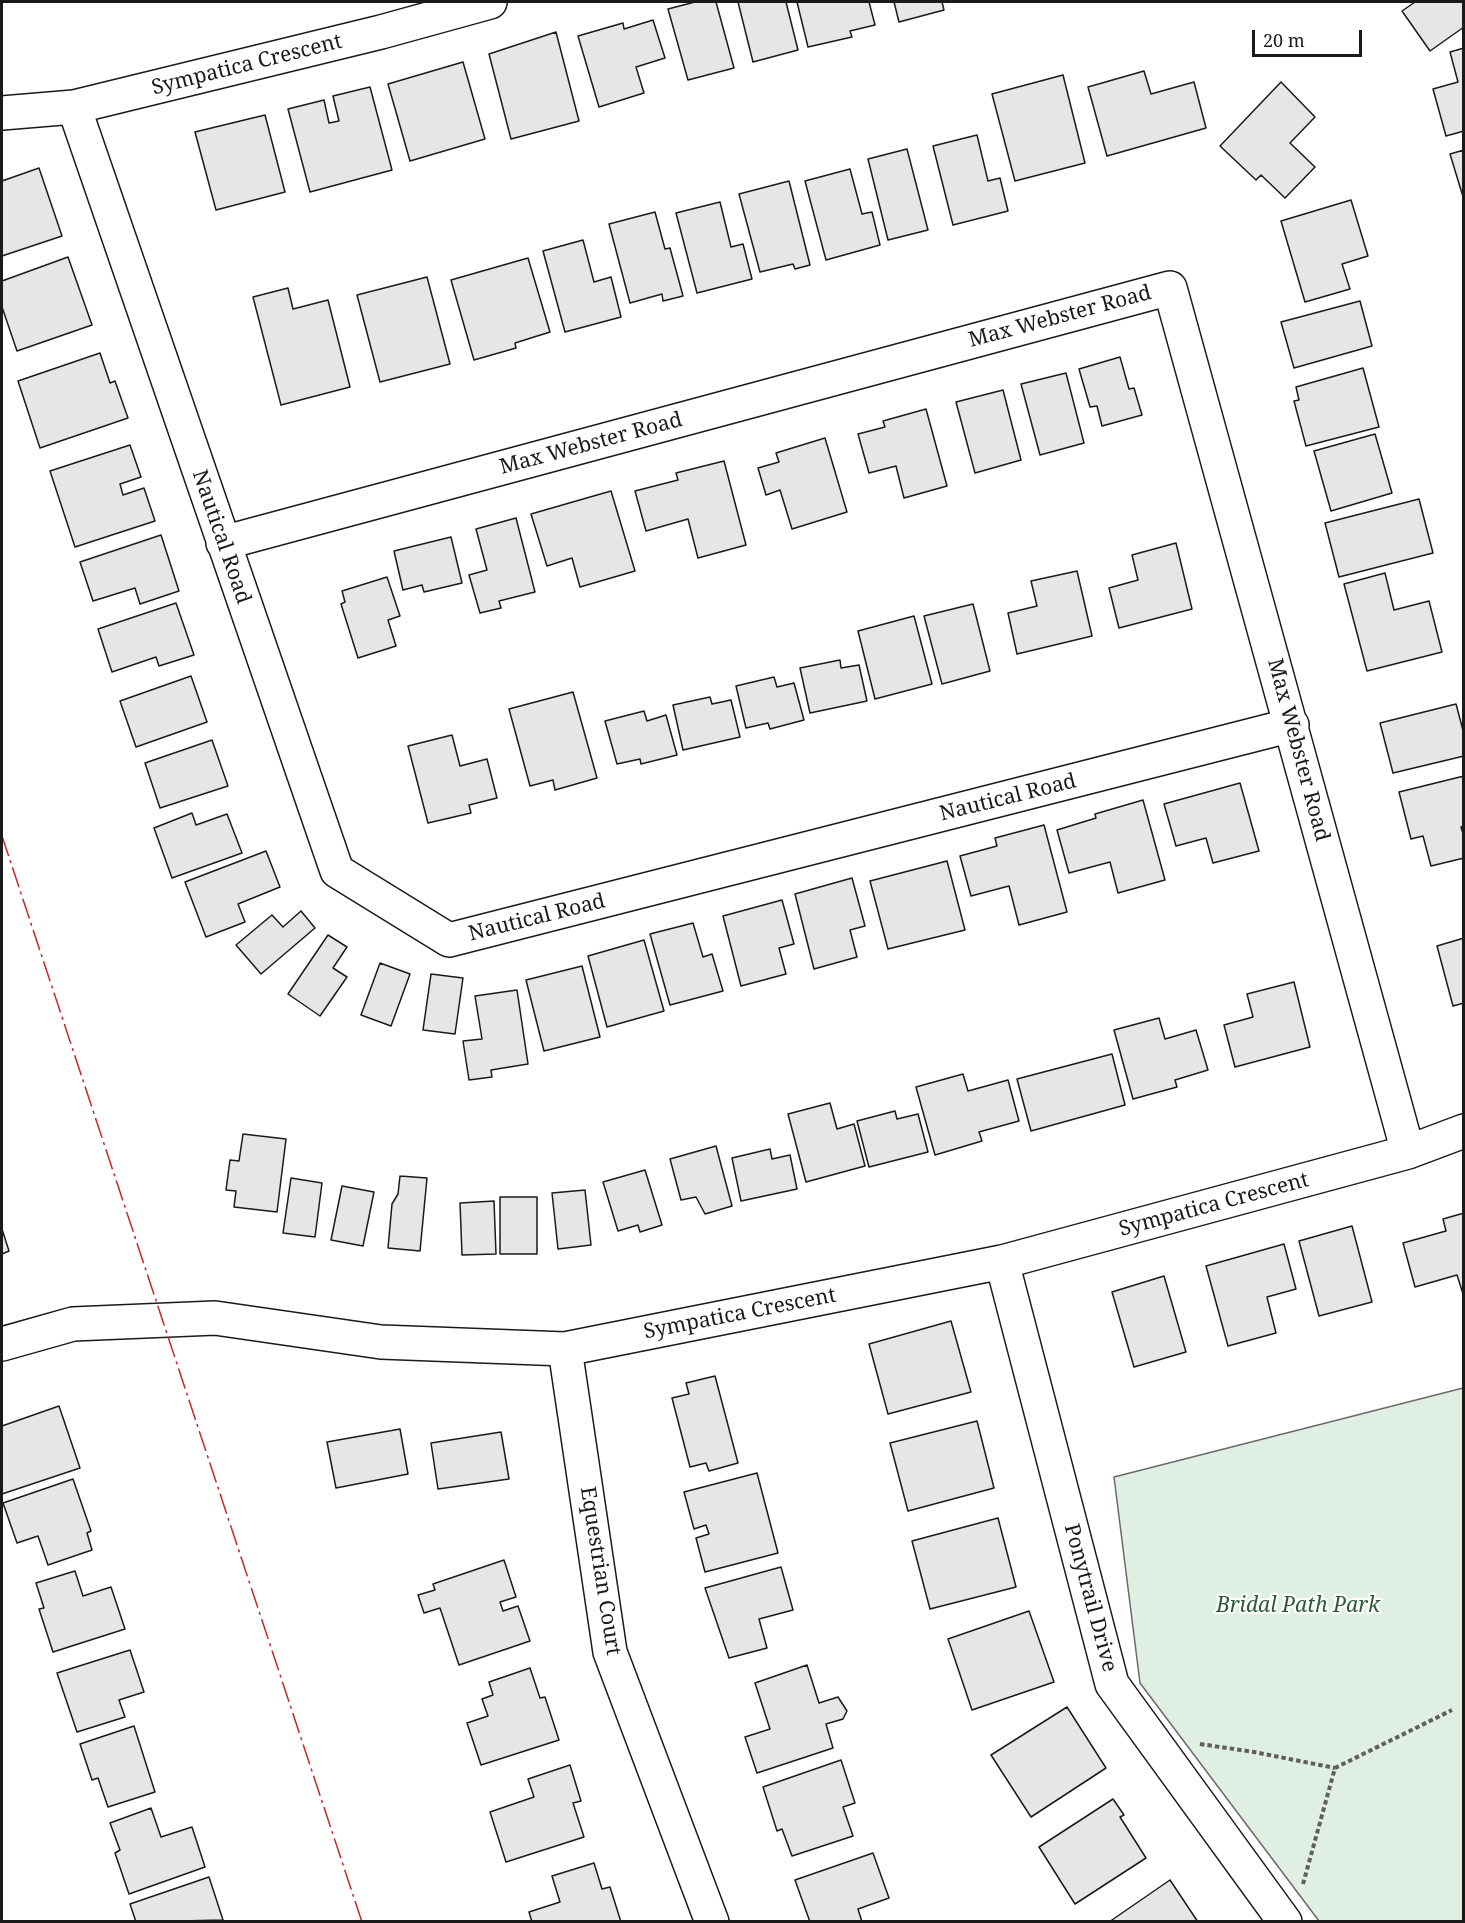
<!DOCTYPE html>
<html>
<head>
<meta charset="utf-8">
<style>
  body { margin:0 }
  #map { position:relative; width:1465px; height:1923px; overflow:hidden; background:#fff; font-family:"Noto Serif",serif }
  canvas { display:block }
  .frame { position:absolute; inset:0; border:3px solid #1a1a1a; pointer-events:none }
  .scale { position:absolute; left:1252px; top:30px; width:110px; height:27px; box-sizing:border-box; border:3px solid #1a1a1a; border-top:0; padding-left:8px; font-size:18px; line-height:21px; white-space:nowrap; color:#1a1a1a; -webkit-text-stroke:4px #fff; paint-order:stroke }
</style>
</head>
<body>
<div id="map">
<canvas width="1465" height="1923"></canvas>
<div class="frame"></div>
<div class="scale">20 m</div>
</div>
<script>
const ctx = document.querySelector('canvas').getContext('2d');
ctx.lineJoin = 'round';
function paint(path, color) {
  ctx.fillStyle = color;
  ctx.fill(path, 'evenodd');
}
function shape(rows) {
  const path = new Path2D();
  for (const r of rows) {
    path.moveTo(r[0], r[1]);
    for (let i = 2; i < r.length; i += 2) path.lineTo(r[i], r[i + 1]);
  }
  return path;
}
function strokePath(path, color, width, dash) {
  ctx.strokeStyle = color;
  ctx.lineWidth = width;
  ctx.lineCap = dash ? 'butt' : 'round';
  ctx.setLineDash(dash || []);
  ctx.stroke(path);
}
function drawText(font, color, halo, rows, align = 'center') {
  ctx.font = font + ' "Noto Serif",serif';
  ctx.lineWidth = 4.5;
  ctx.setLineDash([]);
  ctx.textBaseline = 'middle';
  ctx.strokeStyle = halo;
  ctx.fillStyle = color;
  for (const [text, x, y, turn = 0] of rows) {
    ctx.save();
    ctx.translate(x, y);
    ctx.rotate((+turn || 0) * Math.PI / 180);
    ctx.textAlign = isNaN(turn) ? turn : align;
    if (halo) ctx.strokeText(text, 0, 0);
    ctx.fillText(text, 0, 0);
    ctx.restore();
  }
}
const green = shape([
  [1463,1388,1463,1921,1319,1921,1140,1683,1114,1477,1463,1388]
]);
paint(green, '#e0efe3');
strokePath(green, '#6a6a6a', 1.5);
const building = shape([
  [695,2,716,2,734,68,688,80,668,9,695,2],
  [738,2,786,2,798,50,753,62,738,2],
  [797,2,869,2,875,25,850,31,852,37,808,47,797,2],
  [894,2,942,2,944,10,899,22,894,2],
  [1415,2,1464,2,1464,27,1430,51,1402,11,1415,2],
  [653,20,665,58,636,67,644,93,599,107,578,36,623,23,624,29,653,20],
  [556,32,579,121,511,139,489,54,556,32],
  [1464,48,1464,131,1446,136,1433,89,1458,82,1450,52,1464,48],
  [463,62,485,139,410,161,388,84,463,62],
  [1144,71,1151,94,1194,82,1206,128,1107,156,1088,87,1144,71],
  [1063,75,1085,163,1015,181,992,94,1063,75],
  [1281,82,1315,117,1290,143,1315,167,1285,198,1261,175,1256,180,1220,146,1281,82],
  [370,87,392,170,310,192,288,109,324,100,329,123,339,121,333,96,370,87],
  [265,115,285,192,216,210,195,132,265,115],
  [977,135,988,181,1000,178,1008,211,953,225,933,146,977,135],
  [907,149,928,230,888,240,868,159,907,149],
  [1464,150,1464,200,1450,154,1464,150],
  [39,168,62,236,2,256,2,181,39,168],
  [850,169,862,214,872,212,880,245,826,260,805,181,850,169],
  [789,181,810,265,795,269,793,264,760,272,739,194,789,181],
  [1351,200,1368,256,1342,264,1350,289,1305,302,1281,221,1351,200],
  [720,202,731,247,743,244,752,279,697,293,676,213,720,202],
  [655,212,665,249,670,248,683,296,663,301,662,294,630,303,609,224,655,212],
  [583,240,594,282,611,277,621,317,565,332,543,251,583,240],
  [68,257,92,325,17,351,2,307,2,281,68,257],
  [528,258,550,332,515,343,516,348,474,360,451,280,528,258],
  [427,277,450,364,380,382,357,295,427,277],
  [288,288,293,309,328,300,350,387,281,405,253,297,288,288],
  [1360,301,1372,346,1294,368,1281,322,1360,301],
  [100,353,110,383,115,381,128,418,40,448,18,381,100,353],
  [1120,357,1129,389,1134,388,1142,415,1102,426,1097,406,1090,407,1079,369,1120,357],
  [1363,368,1379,427,1306,446,1294,401,1299,400,1296,387,1363,368],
  [1066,373,1084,443,1040,455,1021,384,1066,373],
  [1003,390,1021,460,975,473,956,402,1003,390],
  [926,409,947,486,904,498,896,466,869,473,858,434,885,427,883,421,926,409],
  [1375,434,1392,493,1331,511,1314,451,1375,434],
  [825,438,847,512,792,529,780,490,766,495,758,468,779,462,776,453,825,438],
  [130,445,141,477,120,484,123,495,144,488,155,521,75,547,50,471,130,445],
  [724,461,746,545,698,558,688,519,646,531,635,491,678,480,676,473,724,461],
  [611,491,635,571,580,587,572,558,547,566,531,514,611,491],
  [1419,499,1433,553,1339,577,1325,523,1419,499],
  [516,518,535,592,499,601,501,608,480,613,469,575,487,570,476,529,516,518],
  [161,535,179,591,140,604,135,588,93,601,80,562,161,535],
  [451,537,462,583,424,592,422,585,403,590,394,551,451,537],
  [1176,543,1192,609,1119,628,1109,588,1138,580,1132,555,1176,543],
  [1077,571,1092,636,1017,654,1008,613,1037,606,1031,581,1077,571],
  [1385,573,1394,610,1429,601,1442,652,1367,671,1344,584,1385,573],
  [387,577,400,616,388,620,396,646,358,658,341,604,345,602,342,591,387,577],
  [176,603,194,655,159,666,156,657,112,672,98,629,176,603],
  [973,604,990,671,942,684,924,616,973,604],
  [914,616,932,684,875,699,858,631,914,616],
  [840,660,841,668,859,665,867,701,810,713,800,668,840,660],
  [191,676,207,722,136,747,120,701,191,676],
  [774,677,777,687,794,683,804,720,770,729,768,723,746,728,736,686,774,677],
  [573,692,597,778,555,790,553,780,530,786,509,709,573,692],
  [710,697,712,704,731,700,740,737,683,750,673,705,710,697],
  [1456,704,1464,734,1464,756,1393,773,1380,723,1456,704],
  [644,711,647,721,666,715,677,755,641,764,640,759,617,764,605,721,644,711],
  [452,735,460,766,487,759,497,798,469,805,471,813,428,823,408,746,452,735],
  [212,740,228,786,160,808,145,763,212,740],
  [1464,776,1464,826,1461,827,1464,837,1464,858,1431,866,1423,836,1411,839,1399,792,1464,776],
  [1240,783,1259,851,1213,863,1206,838,1176,846,1164,804,1240,783],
  [1143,800,1165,880,1118,893,1110,862,1069,873,1057,830,1096,818,1095,814,1143,800],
  [192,813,196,825,227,814,242,853,172,878,154,828,192,813],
  [1044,825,1067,912,1019,925,1009,886,971,896,960,856,997,846,995,838,1044,825],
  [266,851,280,887,238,904,245,922,206,937,185,882,266,851],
  [947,861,965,930,888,949,870,881,947,861],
  [852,878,865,926,850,930,857,957,814,969,795,894,852,878],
  [782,900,794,944,779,948,786,974,741,986,723,916,782,900],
  [301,911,315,928,261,974,236,945,272,915,283,927,301,911],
  [693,923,703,957,712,954,723,991,670,1005,650,934,693,923],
  [328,935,347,947,333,968,347,977,320,1016,288,994,328,935],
  [1464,938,1464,1003,1453,1006,1437,946,1464,938],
  [644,940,664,1011,607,1027,588,956,644,940],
  [380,963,410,974,391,1026,361,1015,380,963],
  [582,966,600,1037,544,1051,526,980,582,966],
  [431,974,463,978,455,1034,423,1030,431,974],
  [1294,982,1310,1047,1235,1067,1224,1025,1253,1017,1247,994,1294,982],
  [517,990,528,1064,491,1070,492,1077,469,1080,463,1041,482,1039,475,996,517,990],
  [1159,1018,1165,1039,1196,1030,1208,1070,1175,1080,1177,1087,1133,1099,1114,1030,1159,1018],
  [1112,1054,1125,1105,1031,1131,1017,1079,1112,1054],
  [963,1074,968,1091,1008,1080,1019,1121,979,1132,982,1141,935,1155,916,1087,963,1074],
  [830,1103,837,1129,854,1124,865,1166,806,1182,788,1114,830,1103],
  [895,1111,897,1119,918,1114,928,1152,869,1167,857,1121,895,1111],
  [243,1134,286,1139,277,1212,234,1207,236,1191,226,1190,230,1160,239,1161,243,1134],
  [716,1146,732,1206,705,1214,696,1197,681,1200,670,1159,716,1146],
  [770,1149,772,1159,790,1155,797,1189,741,1201,732,1158,770,1149],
  [645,1170,662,1225,640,1232,638,1225,618,1231,603,1182,645,1170],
  [400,1176,427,1178,420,1251,388,1248,392,1204,398,1194,400,1176],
  [291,1178,322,1183,315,1237,283,1233,291,1178],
  [342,1186,374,1192,363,1246,331,1240,342,1186],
  [585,1190,591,1245,558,1249,552,1193,585,1190],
  [500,1197,537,1197,537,1254,500,1254,500,1197],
  [494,1201,496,1254,462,1255,460,1203,494,1201],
  [1464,1213,1464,1297,1457,1275,1415,1287,1403,1243,1446,1231,1443,1219,1464,1213],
  [1352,1226,1372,1302,1319,1316,1299,1241,1352,1226],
  [2,1229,9,1251,2,1254,2,1229],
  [1284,1244,1296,1289,1267,1297,1276,1333,1228,1346,1206,1266,1284,1244],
  [1164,1276,1186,1352,1134,1367,1112,1292,1164,1276],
  [951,1321,971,1392,888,1414,869,1344,951,1321],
  [715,1376,738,1463,709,1471,706,1463,690,1467,672,1398,689,1394,686,1383,715,1376],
  [59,1406,80,1468,2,1494,2,1426,59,1406],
  [977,1421,994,1488,908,1511,890,1443,977,1421],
  [400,1429,408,1474,336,1488,327,1442,400,1429],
  [501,1432,509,1479,438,1489,431,1443,501,1432],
  [757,1473,778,1553,705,1572,696,1538,709,1534,706,1525,694,1529,684,1492,757,1473],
  [73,1479,91,1531,87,1533,92,1550,48,1565,38,1536,17,1543,3,1503,73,1479],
  [998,1518,1016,1587,930,1609,912,1541,998,1518],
  [504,1560,516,1597,500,1602,503,1611,518,1606,530,1641,459,1665,440,1608,424,1613,418,1595,435,1590,433,1584,504,1560],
  [781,1567,793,1610,759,1619,767,1648,729,1658,705,1588,781,1567],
  [75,1571,83,1596,111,1587,125,1629,53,1652,39,1609,44,1608,36,1583,75,1571],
  [1029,1611,1054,1682,972,1710,948,1639,1029,1611],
  [130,1650,144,1692,119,1700,125,1717,77,1732,57,1673,130,1650],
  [807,1665,819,1703,838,1697,847,1711,843,1719,826,1724,833,1748,757,1773,745,1737,770,1729,755,1683,807,1665],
  [530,1668,540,1698,545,1697,559,1740,481,1765,467,1723,488,1716,482,1699,493,1695,489,1682,530,1668],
  [1067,1707,1106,1768,1031,1817,991,1755,1067,1707],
  [134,1726,155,1792,108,1807,98,1778,92,1780,80,1744,134,1726],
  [841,1760,855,1803,843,1807,853,1836,792,1856,782,1829,777,1831,763,1787,841,1760],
  [570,1765,581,1801,573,1803,584,1837,506,1862,490,1812,534,1797,528,1779,570,1765],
  [1113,1799,1124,1815,1120,1817,1146,1858,1075,1904,1039,1847,1113,1799],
  [151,1808,161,1837,192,1827,205,1867,129,1894,115,1853,120,1850,110,1823,151,1808],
  [873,1853,889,1898,858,1909,862,1922,810,1922,795,1880,873,1853],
  [594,1863,602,1889,610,1887,621,1922,532,1922,529,1912,560,1902,552,1876,594,1863],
  [209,1877,223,1920,136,1922,130,1904,209,1877],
  [1170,1880,1198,1922,1109,1922,1170,1880]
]);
paint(building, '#e6e6e6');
strokePath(building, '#1a1a1a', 1.5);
const minor = shape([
  [74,107,337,871,449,940,1292,725],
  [2,113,74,107,381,32,490,2],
  [223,543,1170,288,1408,1152],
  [1002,1262,1112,1684,1285,1922],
  [2,1344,73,1324,215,1318,381,1342,565,1349,1002,1262,1408,1152,1464,1131],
  [565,1349,610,1652,712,1922]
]);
strokePath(minor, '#1a1a1a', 36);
strokePath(shape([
  [1200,1744,1254,1752,1335,1768],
  [1303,1884,1335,1768,1452,1710]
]), '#5f5f5f', 4, [4.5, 3]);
strokePath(minor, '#fff', 33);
strokePath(shape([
  [2,836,362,1922]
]), '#c62828', 1.5, [21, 4.5, 3, 4.5]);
drawText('21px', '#1a1a1a', '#fff', [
  ["Sympatica Crescent",247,65,-14],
  ["Max Webster Road",1060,317,-15],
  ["Max Webster Road",591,444,-15],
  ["Nautical Road",221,537,71],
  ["Max Webster Road",1298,750,75],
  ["Nautical Road",1008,798,-14],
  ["Nautical Road",537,918,-14],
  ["Sympatica Crescent",1214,1205,-15],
  ["Sympatica Crescent",740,1314,-11],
  ["Equestrian Court",600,1571,81],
  ["Ponytrail Drive",1090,1598,75]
]);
drawText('italic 21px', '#2b5a34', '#fff', [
  ["Bridal Path Park",1298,1606]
]);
</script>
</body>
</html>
